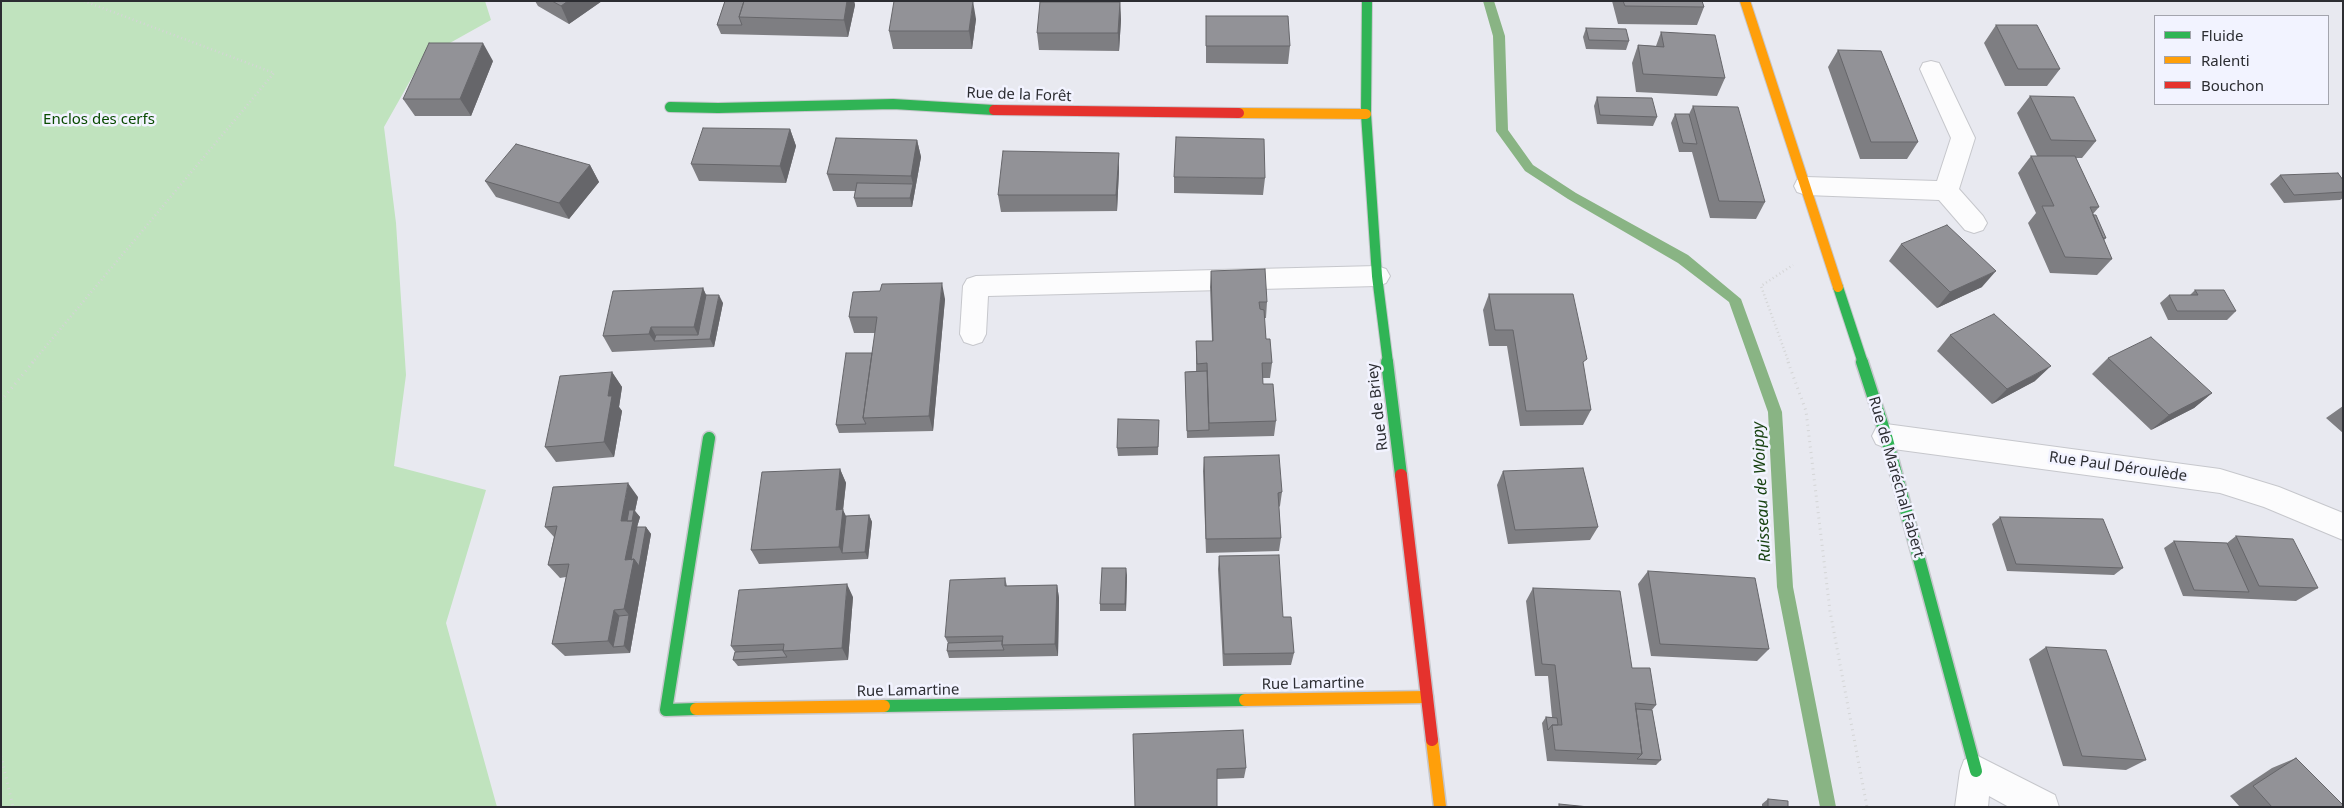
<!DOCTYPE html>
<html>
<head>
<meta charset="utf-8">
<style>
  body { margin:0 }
  #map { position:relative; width:2344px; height:808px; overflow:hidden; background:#e8e9f0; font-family:"Noto Sans",sans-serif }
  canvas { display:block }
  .frame { position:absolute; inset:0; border:2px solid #2c2d32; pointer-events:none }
  .legend { position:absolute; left:2154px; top:15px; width:175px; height:90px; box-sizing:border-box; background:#f2f3ff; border:1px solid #a3a4ad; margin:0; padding:6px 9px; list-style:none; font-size:15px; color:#2c2d32 }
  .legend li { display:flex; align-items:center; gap:10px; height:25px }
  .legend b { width:25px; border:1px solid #a3a4ad }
</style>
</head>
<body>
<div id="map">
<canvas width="2344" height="808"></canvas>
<div class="frame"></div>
<ul class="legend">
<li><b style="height:6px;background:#30b455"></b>Fluide</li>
<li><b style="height:6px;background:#ff9f0a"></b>Ralenti</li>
<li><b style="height:6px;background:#e5322d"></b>Bouchon</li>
</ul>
</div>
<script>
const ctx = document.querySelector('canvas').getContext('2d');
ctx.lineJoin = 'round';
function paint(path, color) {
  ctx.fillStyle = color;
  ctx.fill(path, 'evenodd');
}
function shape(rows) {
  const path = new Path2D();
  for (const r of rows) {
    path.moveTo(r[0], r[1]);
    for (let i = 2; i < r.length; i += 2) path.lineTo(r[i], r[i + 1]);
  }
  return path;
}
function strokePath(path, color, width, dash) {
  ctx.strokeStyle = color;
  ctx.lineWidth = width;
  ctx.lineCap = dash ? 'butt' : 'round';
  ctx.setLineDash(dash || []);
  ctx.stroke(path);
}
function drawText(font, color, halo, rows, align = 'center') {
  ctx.font = font + ' "Noto Sans",sans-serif';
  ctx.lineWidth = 5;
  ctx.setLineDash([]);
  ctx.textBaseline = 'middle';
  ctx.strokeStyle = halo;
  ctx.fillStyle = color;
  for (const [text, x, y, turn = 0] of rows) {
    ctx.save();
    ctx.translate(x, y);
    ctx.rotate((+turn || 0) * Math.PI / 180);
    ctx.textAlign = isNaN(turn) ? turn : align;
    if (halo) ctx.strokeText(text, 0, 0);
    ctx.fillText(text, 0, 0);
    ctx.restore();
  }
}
paint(shape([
  [1,1,485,1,491,20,423,58,384,127,396,223,406,375,394,466,486,490,446,623,497,807,1,807]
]), '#c0e3be');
paint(shape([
  [1483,1,1494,1,1505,36,1508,130,1533,165,1576,193,1688,255,1741,299,1782,412,1793,587,1836,807,1820,807,1777,587,1768,412,1729,302,1678,263,1568,199,1525,171,1496,131,1493,36,1483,1]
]), '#89b484');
const lane = shape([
  [1931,61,1939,63,1942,69,1975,138,1959,189,1983,216,1987,223,1983,230,1974,233,1965,230,1939,200,1806,195,1797,192,1794,186,1797,180,1806,177,1937,181,1951,138,1920,69,1923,63,1931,61],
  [1377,266,1386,269,1390,276,1386,283,1377,286,988,296,986,334,982,342,973,345,964,342,960,334,963,286,967,279,976,276,1377,266]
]);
const street = shape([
  [1886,424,2220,469,2279,487,2343,513,2343,540,2264,507,2220,493,1886,448,1876,444,1872,436,1876,428,1886,424],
  [1976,755,2055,795,2059,807,2009,807,1989,796,1988,807,1955,807,1960,771,1964,760,1976,755]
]);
const fastFar1 = shape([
  [1367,1,1366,114,1377,276,1388,363],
  [670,107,718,108,893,104,994,110],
  [1838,287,1863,363]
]);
const fast = shape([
  [1387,362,1401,475],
  [1862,362,1886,436,1976,771],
  [884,706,1245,700],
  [696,709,666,710,709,438]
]);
const slowFar1 = shape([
  [1745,1,1838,287],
  [1239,113,1366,114]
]);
const slow = shape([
  [1245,700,1427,697],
  [696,709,884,706],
  [1432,740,1440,807]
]);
const jamFar1 = shape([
  [994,110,1239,113]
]);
const jam = shape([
  [1401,475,1432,740]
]);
strokePath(lane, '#c6c7cc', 2);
strokePath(street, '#c6c7cc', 2);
strokePath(fastFar1, '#c6c7cc', 12);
strokePath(fast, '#c6c7cc', 15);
strokePath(slowFar1, '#c6c7cc', 12);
strokePath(slow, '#c6c7cc', 15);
strokePath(jamFar1, '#c6c7cc', 12);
strokePath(jam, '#c6c7cc', 15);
strokePath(shape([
  [32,363,274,73,84,1],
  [1789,363,1761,286,1793,265]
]), '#d4d5d6', 2.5, [1, 3]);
strokePath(shape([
  [1788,362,1806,411,1830,611,1867,807],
  [1,401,33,362],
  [1,756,13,807]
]), '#d4d5d6', 3, [1, 4.5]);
paint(lane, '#fcfcfd');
paint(street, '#fcfcfd');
strokePath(fastFar1, '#30b455', 10);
strokePath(fast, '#30b455', 12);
strokePath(slowFar1, '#ff9f0a', 10);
strokePath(slow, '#ff9f0a', 12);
strokePath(jamFar1, '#e5322d', 10);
strokePath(jam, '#e5322d', 12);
paint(shape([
  [535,1,602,1,569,24,538,6],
  [725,1,854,1,855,5,848,37,721,34,717,25],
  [1612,1,1702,1,1704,7,1697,25,1618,24],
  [1120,2,1121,20,1119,51,1039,50,1037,33],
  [1206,16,1290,46,1288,64,1206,63],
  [976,19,972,49,893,49,889,31],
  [1996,25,2060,69,2047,86,2005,86,1984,43],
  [1586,28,1629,41,1626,50,1586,49,1583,37],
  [1661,32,1725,78,1717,96,1636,92,1632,63,1638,45,1656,46],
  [1838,50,1918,142,1907,159,1860,159,1828,67],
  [493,61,471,116,415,116,403,99],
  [2030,96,2096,141,2082,158,2076,158,2099,207,2093,214,2106,238,2104,240,2112,259,2097,275,2050,273,2028,223,2036,213,2018,173,2031,156,2037,156,2017,113],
  [1597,97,1657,117,1653,126,1597,124,1594,106],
  [1693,106,1765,202,1756,219,1710,218,1692,152,1679,152,1671,123,1675,114,1689,114],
  [790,129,796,146,786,183,699,181,691,164],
  [917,140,921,157,912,207,857,207,854,198,855,191,833,191,827,174],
  [590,165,599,182,569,219,496,197,485,181],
  [1119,170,1117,211,1001,212,998,195],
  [2280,175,2343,180,2343,198,2340,200,2284,203,2270,184],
  [1174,177,1265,178,1263,195,1174,193],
  [1901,244,1982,287,1937,308,1889,261],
  [1211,271,1267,302,1266,318,1264,318,1266,339,1272,363,1270,378,1263,378,1263,384,1276,421,1274,436,1187,438,1185,372,1196,371,1196,341,1212,341,1210,287],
  [703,288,706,295,723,303,714,347,612,352,603,336],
  [2195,290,2236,311,2227,320,2168,320,2160,303,2169,295,2190,295],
  [1489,294,1591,410,1583,425,1520,426,1507,346,1489,346,1483,310],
  [945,299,933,431,839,433,836,425,872,353,875,333,854,333,849,317],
  [1950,335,2035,381,1992,404,1937,351],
  [2108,358,2212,393,2194,408,2151,430,2092,374],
  [612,372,622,387,619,407,622,411,614,457,556,462,545,447],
  [2343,406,2343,433,2326,418],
  [1159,420,1158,455,1118,456,1117,448],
  [1204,457,1282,492,1280,506,1279,507,1281,538,1279,551,1206,553,1203,471],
  [840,469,846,483,843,510,846,516,869,515,872,522,868,559,759,564,751,550],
  [1503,471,1598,527,1590,540,1508,544,1497,485],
  [638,497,635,511,640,517,637,527,646,527,651,534,630,653,565,656,552,644,566,577,560,578,548,565,554,537,545,527],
  [2000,517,2123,568,2114,575,2007,571,1992,524],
  [2236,536,2318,588,2296,601,2183,596,2164,548,2174,541,2227,543],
  [1219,556,1283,617,1294,653,1291,665,1223,666,1218,569],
  [1648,571,1769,649,1757,661,1651,656,1638,584],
  [1127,575,1126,611,1100,611,1100,604],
  [1005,578,1007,586,1057,585,1059,598,1058,656,949,658,947,651,948,643,945,637],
  [1533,588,1632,668,1656,705,1652,710,1661,760,1656,765,1547,761,1542,723,1546,717,1552,717,1548,676,1535,676,1526,601],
  [853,597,848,660,738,666,733,660,735,652,731,646],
  [2046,647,2146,760,2126,770,2063,766,2029,659],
  [1133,734,1246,768,1244,778,1217,779],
  [2296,758,2343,807,2240,807,2230,796,2272,768],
  [1768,799,1788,807,1762,807,1762,804]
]), '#7e7e82');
paint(shape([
  [568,1,602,1,569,24,561,6],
  [847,1,854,1,855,5,848,37,844,20],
  [973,1,976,19,972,49,969,31],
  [1120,2,1121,20,1119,51,1118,33],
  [483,43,493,61,471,116,460,99],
  [790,129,796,146,786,183,780,166],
  [917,140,921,157,912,207,910,198,913,184,911,176],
  [1119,153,1119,170,1117,211,1116,195],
  [590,165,599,182,569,219,559,203],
  [1996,271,1982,287,1937,308,1950,292],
  [942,283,945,299,933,431,929,416],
  [703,288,710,304,700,339,694,327],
  [719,295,723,303,714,347,710,339],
  [651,327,659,341,654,341,649,334],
  [2051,366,2035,381,1992,404,2007,389],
  [612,372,622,387,619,407,622,411,614,457,604,442,608,396],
  [2212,393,2194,408,2151,430,2169,415],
  [840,469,846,483,843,510,849,523,842,553,839,547,836,510],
  [628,483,638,497,635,511,640,517,637,527,646,527,651,534,630,653,624,646,629,615,624,609,625,560,621,521],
  [869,515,872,522,868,559,865,552],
  [1126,568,1127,575,1126,611,1125,604],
  [847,584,853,597,848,660,842,648],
  [1057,585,1059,598,1058,656,1055,644],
  [614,610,625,622,613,647,608,641]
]), '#66666a');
const building = shape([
  [552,1,568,1,561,6,552,1],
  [725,1,744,1,739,17,742,25,717,25,725,1],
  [744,1,847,1,844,20,739,17,744,1],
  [894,1,973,1,969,31,889,31,894,1],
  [1623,1,1702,1,1704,7,1625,6,1623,1],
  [1040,2,1120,2,1118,33,1037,33,1040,2],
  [1206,16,1288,16,1290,46,1206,46,1206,16],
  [1996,25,2037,25,2060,69,2018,69,1996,25],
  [1586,28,1626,29,1629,41,1589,40,1586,28],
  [1661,32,1715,35,1725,78,1643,74,1638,45,1664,47,1661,32],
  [429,43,483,43,460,99,403,99,429,43],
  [1838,50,1881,51,1918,142,1871,142,1838,50],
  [2030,96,2074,97,2096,141,2051,140,2030,96],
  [1597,97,1652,98,1657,117,1600,115,1597,97],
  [1693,106,1738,107,1765,202,1719,201,1693,106],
  [1675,114,1689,114,1697,144,1683,143,1675,114],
  [703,128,790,129,780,166,691,164,703,128],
  [1176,137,1264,139,1265,178,1174,177,1176,137],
  [836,138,917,140,911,176,827,174,836,138],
  [516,144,590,165,559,203,485,181,516,144],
  [1003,151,1119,153,1116,195,998,195,1003,151],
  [2031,156,2075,156,2099,207,2090,207,2112,259,2065,257,2042,206,2054,206,2031,156],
  [2338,173,2343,180,2343,192,2294,195,2280,175,2338,173],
  [857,183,913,184,910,198,854,198,857,183],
  [2093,215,2096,215,2106,238,2103,238,2093,215],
  [1947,225,1996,271,1950,292,1901,244,1947,225],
  [1265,269,1267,302,1259,302,1260,309,1264,310,1266,339,1270,339,1272,363,1262,363,1263,384,1273,384,1276,421,1209,423,1207,363,1197,364,1196,341,1213,341,1211,271,1265,269],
  [942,283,929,416,863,418,877,317,849,317,853,292,880,291,882,284,942,283],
  [703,288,694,327,651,327,649,334,603,336,613,291,703,288],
  [2195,290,2224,290,2236,311,2177,311,2169,295,2198,295,2195,290],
  [1489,294,1573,294,1587,359,1583,362,1591,410,1526,411,1513,330,1495,330,1489,294],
  [706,295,719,295,710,339,654,341,656,335,698,335,706,295],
  [1994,314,2051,366,2007,389,1950,335,1994,314],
  [2151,337,2212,393,2169,415,2108,358,2151,337],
  [846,353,872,353,863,418,866,424,836,425,846,353],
  [1207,371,1209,430,1187,431,1185,372,1207,371],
  [612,372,608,396,612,396,604,442,545,447,560,376,612,372],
  [1118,419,1159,420,1158,447,1117,448,1118,419],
  [1279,455,1282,492,1278,493,1281,538,1206,539,1204,457,1279,455],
  [1583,468,1598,527,1515,530,1503,471,1583,468],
  [840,469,836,510,843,509,839,547,751,550,762,472,840,469],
  [628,483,621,521,633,521,625,560,634,559,624,609,614,610,608,641,552,644,569,564,548,565,557,526,545,527,553,487,628,483],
  [629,510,634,510,632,521,627,521,629,510],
  [869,515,865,552,842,553,846,516,869,515],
  [2000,517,2103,519,2123,568,2016,564,2000,517],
  [637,527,646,527,639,566,634,559,631,560,637,527],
  [2236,536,2293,539,2318,588,2259,586,2236,536],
  [2174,541,2227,543,2249,592,2194,590,2174,541],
  [1279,555,1283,617,1291,617,1294,653,1224,654,1219,556,1279,555],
  [1102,568,1126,568,1125,604,1100,604,1102,568],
  [1648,571,1755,578,1769,649,1660,644,1648,571],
  [1005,578,1005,586,1057,585,1055,644,1002,645,1003,636,945,637,950,580,1005,578],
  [847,584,842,648,783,651,784,644,731,646,739,590,847,584],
  [1533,588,1620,591,1632,668,1650,668,1656,705,1635,703,1642,754,1555,750,1552,725,1562,725,1555,665,1542,664,1533,588],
  [629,615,624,646,613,647,619,616,629,615],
  [1002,641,1002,645,1004,650,947,651,948,643,1002,641],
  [2046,647,2106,650,2146,760,2082,756,2046,647],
  [783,650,783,651,787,657,733,660,735,652,783,650],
  [1636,709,1652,710,1661,760,1637,759,1642,754,1636,709],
  [1546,717,1557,718,1558,725,1552,725,1548,730,1546,717],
  [1243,730,1246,768,1217,769,1217,807,1135,807,1133,734,1243,730],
  [2296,758,2343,805,2343,807,2272,807,2253,786,2296,758],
  [1768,799,1788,801,1788,807,1768,807,1768,799],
  [1559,804,1589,807,1559,807,1559,804]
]);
paint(building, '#929297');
strokePath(building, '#66666a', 1);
drawText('15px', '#2c2d32', '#f2f3ff', [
  ["Rue de la Forêt",1019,95,2],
  ["Rue de Briey",1378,407,-97],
  ["Rue Paul Déroulède",2118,467,8],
  ["Rue de Maréchal Fabert",1896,477,74],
  ["Rue Lamartine",1313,684,-1],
  ["Rue Lamartine",908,691,-1]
]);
drawText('15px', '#094b00', '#f2f3ff', [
  ["Enclos des cerfs",99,120]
]);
drawText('italic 16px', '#194312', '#f2f3ff', [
  ["Ruisseau de Woippy",1762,492,-93]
]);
</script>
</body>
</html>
